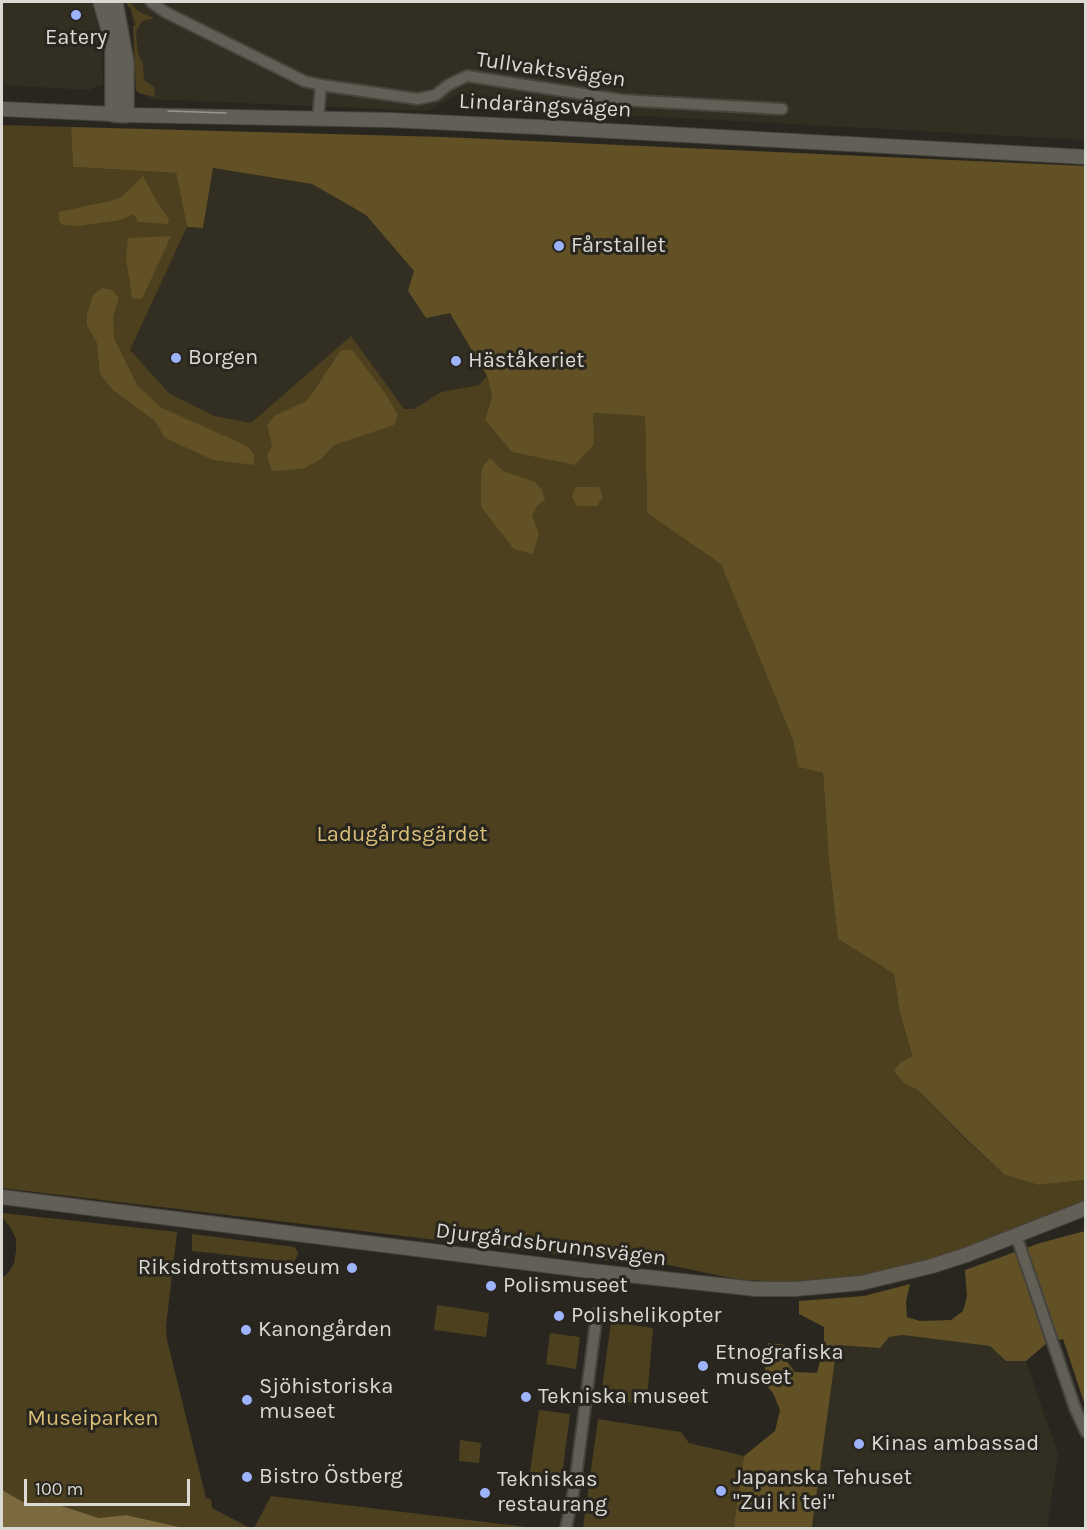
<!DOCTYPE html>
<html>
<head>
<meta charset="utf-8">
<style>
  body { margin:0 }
  #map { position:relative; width:1087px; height:1530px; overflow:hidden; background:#29261f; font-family:Karla,sans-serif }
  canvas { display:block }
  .frame { position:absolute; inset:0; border:3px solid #dad9d4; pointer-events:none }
  .scale { position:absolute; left:24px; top:1479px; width:166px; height:27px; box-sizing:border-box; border:3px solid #dad9d4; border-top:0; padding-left:8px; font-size:18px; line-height:21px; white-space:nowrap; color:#dad9d4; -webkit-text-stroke:4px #29261f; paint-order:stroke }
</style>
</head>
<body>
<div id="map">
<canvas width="1087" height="1530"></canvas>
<div class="frame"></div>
<div class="scale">100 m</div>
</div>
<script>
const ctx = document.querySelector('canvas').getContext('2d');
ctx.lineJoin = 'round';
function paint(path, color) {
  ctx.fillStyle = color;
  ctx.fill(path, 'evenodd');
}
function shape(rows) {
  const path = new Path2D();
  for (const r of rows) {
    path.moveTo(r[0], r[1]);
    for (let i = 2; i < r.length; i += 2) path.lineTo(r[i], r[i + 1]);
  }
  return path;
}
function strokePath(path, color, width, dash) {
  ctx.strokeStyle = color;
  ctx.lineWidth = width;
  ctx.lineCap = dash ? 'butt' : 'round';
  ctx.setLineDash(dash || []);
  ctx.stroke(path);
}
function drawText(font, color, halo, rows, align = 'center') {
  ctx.font = font + ' Karla,sans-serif';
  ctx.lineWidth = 6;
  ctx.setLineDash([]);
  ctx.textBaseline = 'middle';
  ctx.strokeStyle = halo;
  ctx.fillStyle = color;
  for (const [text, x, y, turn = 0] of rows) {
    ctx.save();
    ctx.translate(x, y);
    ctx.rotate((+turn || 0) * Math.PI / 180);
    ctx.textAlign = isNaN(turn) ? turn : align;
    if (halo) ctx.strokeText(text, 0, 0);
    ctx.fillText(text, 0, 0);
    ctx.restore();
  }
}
paint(shape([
  [2,2,91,2,101,37,103,84,89,90,2,85],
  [128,2,1085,2,1085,140,625,115,460,93,429,111,149,99,138,88,134,26],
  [213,168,312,184,366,215,450,312,487,376,479,385,441,392,414,409,255,421,250,423,215,416,170,394,130,350,187,227,203,228],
  [903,1335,990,1346,1006,1361,1026,1361,1058,1454,1047,1528,812,1527,837,1345]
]), '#332e22');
paint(shape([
  [126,2,130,2,138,11,154,18,142,21,137,29,136,37,138,54,143,64,144,80,155,88,154,97,139,93,136,90,133,26,136,25,130,7,128,7],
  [2,125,71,127,73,167,176,173,187,227,130,350,170,394,215,416,251,423,351,336,404,409,414,409,441,392,479,385,487,376,492,396,485,420,593,413,645,415,647,513,721,563,793,740,798,767,823,773,829,863,838,939,894,974,899,1009,912,1057,900,1063,904,1082,918,1090,963,1137,1005,1175,1038,1185,1085,1180,1086,1202,999,1237,917,1265,853,1277,814,1281,777,1282,736,1279,659,1263,637,1264,2,1188],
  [2,1213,177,1232,166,1326,167,1340,206,1498,211,1499,212,1508,250,1528,184,1528,126,1515,99,1518,59,1505,27,1504,2,1490,2,1278,9,1272,14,1263,16,1251,16,1239,10,1227,2,1217],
  [192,1234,295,1247,298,1253,297,1257,294,1262,192,1251],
  [437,1305,489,1313,486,1337,434,1330],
  [611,1322,653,1328,647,1401,638,1400,637,1403,616,1401,616,1398,601,1396],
  [550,1333,580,1337,576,1369,546,1364],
  [539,1410,570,1414,562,1476,530,1472],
  [598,1419,681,1432,689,1443,744,1456,734,1524,735,1528,583,1528],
  [460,1440,481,1443,479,1463,459,1461],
  [271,1496,535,1528,254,1528]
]), '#4c401e');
paint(shape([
  [71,127,443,137,1085,166,1085,1180,1038,1185,1005,1175,964,1137,918,1090,904,1083,894,1071,900,1063,912,1056,899,1009,894,974,838,939,829,863,823,773,798,767,793,740,721,564,647,513,645,416,593,413,594,444,575,465,512,452,485,420,492,396,487,376,450,313,426,318,408,291,414,271,366,215,312,184,213,168,203,228,187,227,176,173,73,167],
  [143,176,157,202,169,219,168,224,138,222,134,214,120,220,79,226,63,225,59,222,59,212,114,200,123,196],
  [171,236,142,299,132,298,126,258,128,238],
  [102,288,112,290,119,298,113,316,114,338,137,385,160,407,247,446,254,454,254,465,213,460,174,442,165,438,155,421,113,390,100,374,97,343,87,325,87,315,93,295],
  [341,350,352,350,385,393,398,415,394,425,334,445,320,460,302,469,272,471,267,455,272,446,267,425,274,416,305,402,312,394],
  [490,458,503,471,535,482,542,490,545,500,537,506,532,515,539,534,533,554,514,549,481,507,481,476,483,466],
  [576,487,599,487,603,497,597,506,577,506,572,497],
  [1085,1231,1085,1405,1063,1339,1047,1343,1026,1361,1006,1361,990,1346,903,1335,889,1337,880,1348,837,1345,812,1527,818,1528,735,1528,734,1524,744,1456,775,1431,780,1410,773,1393,766,1385,765,1367,768,1343,785,1345,786,1360,795,1372,817,1373,824,1344,824,1327,799,1314,799,1301,864,1296,910,1284,906,1302,907,1317,920,1321,951,1320,963,1311,967,1296,965,1270,1040,1243]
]), '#615125');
paint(shape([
  [2,1490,27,1504,59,1505,99,1518,126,1515,184,1528,2,1528]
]), '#7a6a3d');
const minor = shape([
  [151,2,165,12,304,81,321,85],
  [318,118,321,85,418,99,436,95,448,85,467,76,622,100,782,109],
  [1016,1235,1075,1408,1086,1432],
  [566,1528,575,1484,597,1313]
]);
const tertiary = shape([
  [2,109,113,114],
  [126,115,389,120,538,127,1086,157],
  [2,1197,591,1271,756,1289,795,1289,861,1283,932,1266,966,1255,1086,1208]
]);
const secondary = shape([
  [101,2,113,44,113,114,126,115,126,62,115,2]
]);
strokePath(minor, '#46443d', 14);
strokePath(tertiary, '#46443d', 16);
strokePath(secondary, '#46443d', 18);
strokePath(minor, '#625f56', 10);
strokePath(tertiary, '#625f56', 14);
strokePath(secondary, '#625f56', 15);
strokePath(shape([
  [168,111,226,113]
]), '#979590', 1.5);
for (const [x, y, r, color] of [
  [76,15,6,"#9db4fd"],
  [559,246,6,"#9db4fd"],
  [176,358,6,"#9db4fd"],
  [456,361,6,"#9db4fd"],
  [352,1268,6,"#9db4fd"],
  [491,1286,6,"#9db4fd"],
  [559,1316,6,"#9db4fd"],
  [246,1330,6,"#9db4fd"],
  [703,1366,6,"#9db4fd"],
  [526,1397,6,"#9db4fd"],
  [247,1400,6,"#9db4fd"],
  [859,1444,6,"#9db4fd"],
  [247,1477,6,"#9db4fd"],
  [721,1491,6,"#9db4fd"],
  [485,1493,6,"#9db4fd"]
]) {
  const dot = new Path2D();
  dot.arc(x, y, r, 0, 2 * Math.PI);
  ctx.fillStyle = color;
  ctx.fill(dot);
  strokePath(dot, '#29261f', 2);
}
drawText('22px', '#dad9d4', '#29261f', [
  ["Eatery",76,38,"center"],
  ["Fårstallet",571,246],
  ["Borgen",188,358],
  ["Häståkeriet",468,361],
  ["Riksidrottsmuseum",340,1268,"right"],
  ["Polismuseet",503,1286],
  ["Polishelikopter",571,1316],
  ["Kanongården",258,1330],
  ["Etnografiska",715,1353],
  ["museet",715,1378],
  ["Sjöhistoriska",259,1387],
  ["museet",259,1412],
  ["Tekniska museet",538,1397],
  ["Kinas ambassad",871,1444],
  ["Bistro Östberg",259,1477],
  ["Japanska Tehuset",733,1478],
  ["\"Zui ki tei\"",733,1503],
  ["Tekniskas",497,1480],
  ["restaurang",497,1505]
], 'left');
drawText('22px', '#dad9d4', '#29261f', [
  ["Tullvaktsvägen",551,70,8],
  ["Lindarängsvägen",545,106,3],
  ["Djurgårdsbrunnsvägen",551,1245,7]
]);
drawText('22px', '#d9bf78', '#29261f', [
  ["Ladugårdsgärdet",402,835],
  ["Museiparken",93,1419]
]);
</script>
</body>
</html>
